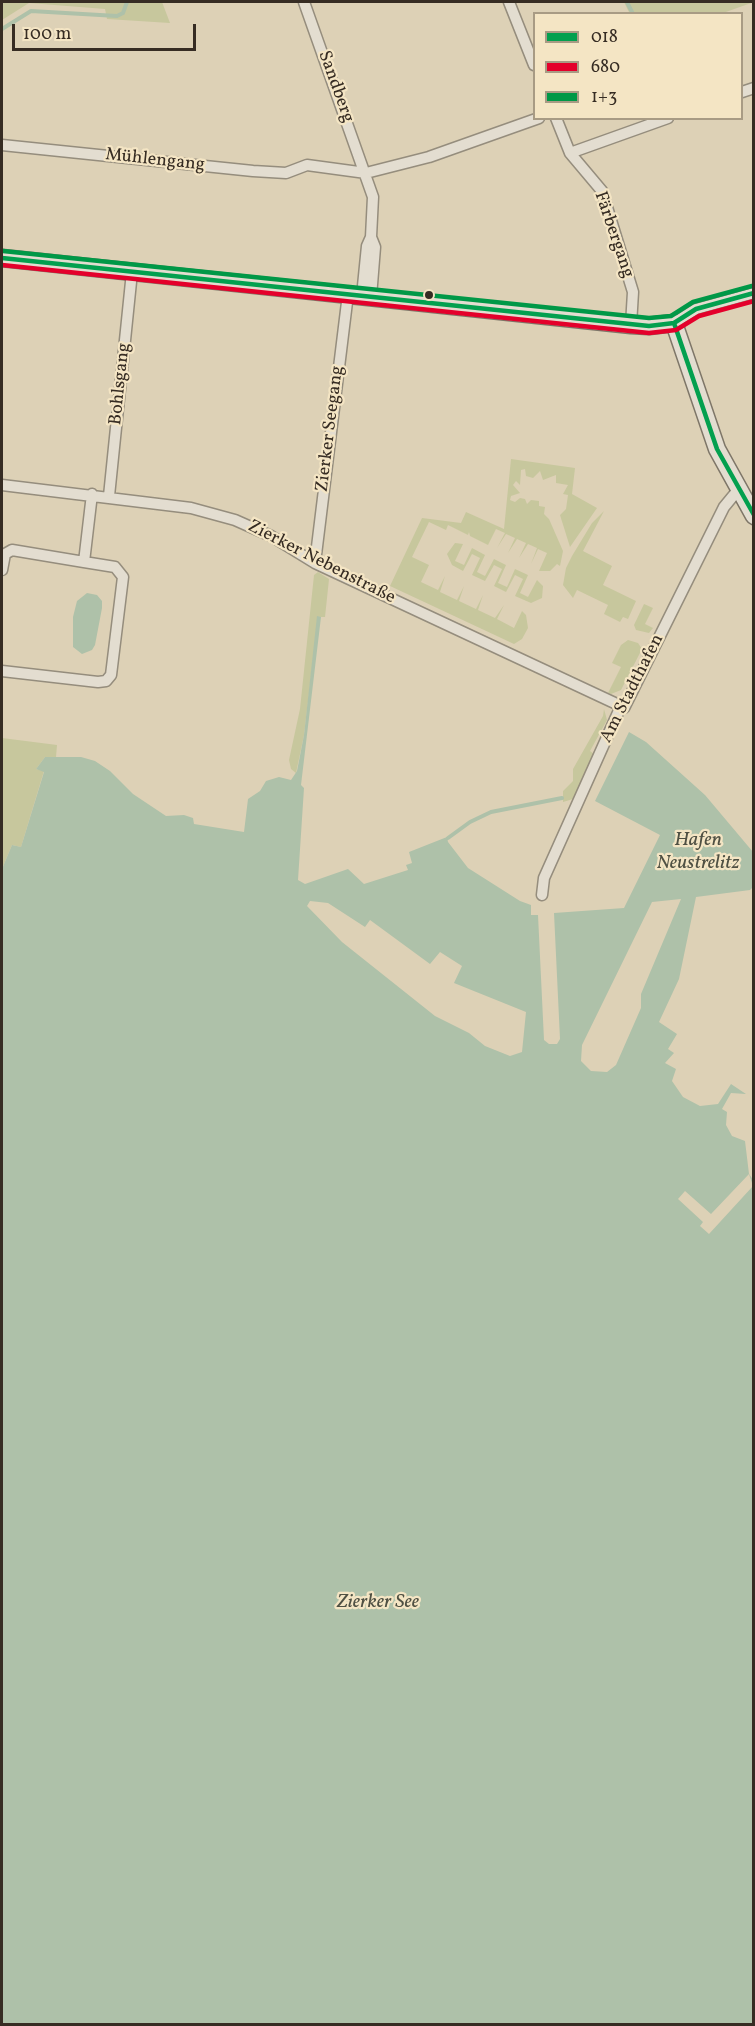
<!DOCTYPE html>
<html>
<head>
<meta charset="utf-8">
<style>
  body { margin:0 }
  #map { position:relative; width:755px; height:2026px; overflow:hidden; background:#ddd1b6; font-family:Vollkorn,serif }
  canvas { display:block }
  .frame { position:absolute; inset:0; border:3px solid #362c23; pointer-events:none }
  .legend { position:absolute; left:533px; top:12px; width:210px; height:108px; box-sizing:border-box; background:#f4e5c4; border:2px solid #a89b84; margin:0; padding:8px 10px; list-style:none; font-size:18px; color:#362c23 }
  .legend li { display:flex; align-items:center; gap:12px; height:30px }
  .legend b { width:30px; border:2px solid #a89b84 }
  .scale { position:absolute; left:12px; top:24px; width:184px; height:27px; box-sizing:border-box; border:3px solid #362c23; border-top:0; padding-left:8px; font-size:18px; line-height:21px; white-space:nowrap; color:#362c23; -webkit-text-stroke:4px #f4e5c4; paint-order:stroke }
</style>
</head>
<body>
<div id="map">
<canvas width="755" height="2026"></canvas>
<div class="frame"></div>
<ul class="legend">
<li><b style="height:8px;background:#03a04f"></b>018</li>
<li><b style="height:8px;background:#e4002b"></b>680</li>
<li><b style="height:8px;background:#009847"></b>1+3</li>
</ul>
<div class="scale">100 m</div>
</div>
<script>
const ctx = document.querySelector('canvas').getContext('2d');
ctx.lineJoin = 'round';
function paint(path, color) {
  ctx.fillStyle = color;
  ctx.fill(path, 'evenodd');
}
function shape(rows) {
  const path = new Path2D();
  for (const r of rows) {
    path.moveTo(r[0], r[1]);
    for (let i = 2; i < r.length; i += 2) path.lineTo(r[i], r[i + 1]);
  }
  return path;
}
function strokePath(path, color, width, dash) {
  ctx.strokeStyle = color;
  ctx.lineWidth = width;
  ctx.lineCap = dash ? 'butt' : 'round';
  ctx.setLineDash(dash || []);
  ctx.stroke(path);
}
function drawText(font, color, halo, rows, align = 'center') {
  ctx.font = font + ' Vollkorn,serif';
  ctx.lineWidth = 4.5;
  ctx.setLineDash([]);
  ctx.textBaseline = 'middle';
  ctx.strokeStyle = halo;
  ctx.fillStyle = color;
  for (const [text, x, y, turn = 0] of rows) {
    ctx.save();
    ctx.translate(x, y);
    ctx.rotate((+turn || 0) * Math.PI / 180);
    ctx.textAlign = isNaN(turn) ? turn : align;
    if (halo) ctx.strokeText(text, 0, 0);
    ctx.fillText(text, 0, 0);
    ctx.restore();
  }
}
paint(shape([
  [2,2,162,2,170,23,107,19,105,9,29,3,2,20],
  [624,2,754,2,723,13,630,14],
  [511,459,575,468,572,494,597,508,570,547,560,515,566,509,568,495,563,494,568,485,556,483,556,475,543,480,540,471,533,478,526,476,525,469,521,470,520,485,516,481,513,485,520,493,511,496,510,500,515,502,520,498,525,499,527,504,531,500,539,501,539,506,545,507,544,514,549,519,563,551,560,566,557,564,550,571,539,571,547,553,538,549,531,564,537,548,528,544,519,558,526,543,517,539,508,553,515,538,506,534,497,548,505,533,496,529,488,545,470,536,469,532,468,535,448,525,446,530,429,522,412,557,429,565,421,582,438,590,445,576,440,592,457,600,464,586,459,601,476,609,483,595,478,610,495,618,504,605,497,619,514,628,522,611,526,615,528,628,522,639,514,644,390,586,422,518,461,523,466,512,504,529],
  [604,511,583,551,612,566,603,585,636,601,628,619,623,617,620,622,604,614,608,605,577,590,573,598,563,585,566,568,572,556,592,523],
  [455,543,463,544,455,561,464,565,472,548,485,555,477,572,485,576,494,559,506,565,498,583,507,587,515,569,528,575,520,593,528,597,537,580,543,586,542,598,531,603,515,596,523,579,515,575,506,592,494,586,502,569,494,565,485,581,472,575,480,558,472,554,463,571,452,565,447,554],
  [318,572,329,579,325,617,318,617,304,735,296,773,291,769,289,760,300,709,314,575],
  [644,604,653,608,645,624,653,628,649,633,636,630,634,625],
  [628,640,638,643,642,649,621,690,611,694,608,693,621,667,612,663,621,645],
  [604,709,607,720,590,751,594,754,573,799,563,802,563,791,573,781,573,769,603,716],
  [2,738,57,745,56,757,45,757,36,769,44,771,21,847,12,845,2,869]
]), '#c7c79d');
paint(shape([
  [87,593,97,595,102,601,102,608,95,645,92,650,82,654,73,647,73,617,77,601],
  [317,616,321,617,301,785,304,788,298,880,305,884,348,869,364,884,408,870,406,865,412,863,409,852,447,837,448,842,468,868,520,901,531,905,531,915,538,915,544,1040,549,1044,557,1044,560,1039,554,913,624,908,660,835,595,801,629,732,646,742,705,795,753,852,753,887,750,890,696,897,679,979,659,1022,677,1034,668,1049,674,1053,665,1063,676,1069,672,1081,683,1097,700,1106,718,1104,731,1084,746,1094,731,1093,722,1109,727,1112,726,1125,732,1136,745,1141,749,1174,754,1181,753,2024,2,2024,2,869,12,845,21,847,44,772,36,769,45,757,81,757,95,761,110,771,133,794,166,816,184,815,193,818,194,824,244,832,248,799,260,791,266,781,279,777,291,780,297,771,304,735],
  [681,899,641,994,641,1008,616,1065,607,1072,591,1071,581,1061,582,1045,652,902],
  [310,901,328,903,365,927,370,920,430,964,440,952,462,966,454,983,526,1012,522,1052,510,1056,485,1046,469,1033,435,1016,342,942,307,906]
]), '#aec1a9');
paint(shape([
  [749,1174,753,1186,709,1234,700,1226,703,1222,678,1199,685,1191,711,1214]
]), '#ddd1b6');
strokePath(shape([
  [627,2,633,14],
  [2,29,31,11,117,16,123,13,127,2],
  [448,838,470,822,491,812,562,798]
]), '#aec1a9', 4);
const street = shape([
  [304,2,373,197,371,237,375,247,371,297],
  [509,2,534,65],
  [742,92,754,88],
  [556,118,570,153,602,191,633,292,631,325],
  [2,145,253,171,286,173,307,165,366,173,429,157,539,118],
  [570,153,668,118],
  [362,296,367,246,371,237],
  [674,323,696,309,754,293],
  [2,485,191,508,235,520,271,536,315,563,621,706],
  [109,496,132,272],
  [315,563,348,294],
  [2,570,5,554,12,550,84,562],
  [2,671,98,682,106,681,111,675,123,577,115,567,84,562,92,494],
  [542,895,544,878,621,706,624,708,724,507,738,490]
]);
const secondary = shape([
  [2,258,631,325,649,326,674,323,717,449,754,516]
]);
strokePath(street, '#958d7d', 13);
strokePath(secondary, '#7e7668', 19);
strokePath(street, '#e3ddd0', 10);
strokePath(secondary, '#e3ddd0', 16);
strokePath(shape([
  [2,258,649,326,674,323,696,309,754,293],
  [674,323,717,449,754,515]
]), '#03a04f', 4.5);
strokePath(shape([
  [2,265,649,333,676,330,699,316,754,301]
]), '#e4002b', 4.5);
strokePath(shape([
  [3,251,649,318,671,316,693,302,752,286]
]), '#009847', 4.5);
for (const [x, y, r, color] of [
  [429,295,5,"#362c23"]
]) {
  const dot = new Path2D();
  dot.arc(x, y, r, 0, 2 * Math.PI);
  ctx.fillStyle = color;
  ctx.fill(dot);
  strokePath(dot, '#f4e5c4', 2);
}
drawText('18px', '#362c23', '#f4e5c4', [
  ["Sandberg",335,87,70],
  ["Mühlengang",155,161,6],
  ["Färbergang",613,235,71],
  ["Bohlsgang",121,384,-84],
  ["Zierker Seegang",331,429,-83],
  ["Zierker Nebenstraße",321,563,27],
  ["Am Stadthafen",633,689,-63]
]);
drawText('italic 20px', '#4f5043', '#f4e5c4', [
  ["Hafen",698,841],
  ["Neustrelitz",698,864],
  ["Zierker See",378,1603]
]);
</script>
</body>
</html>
